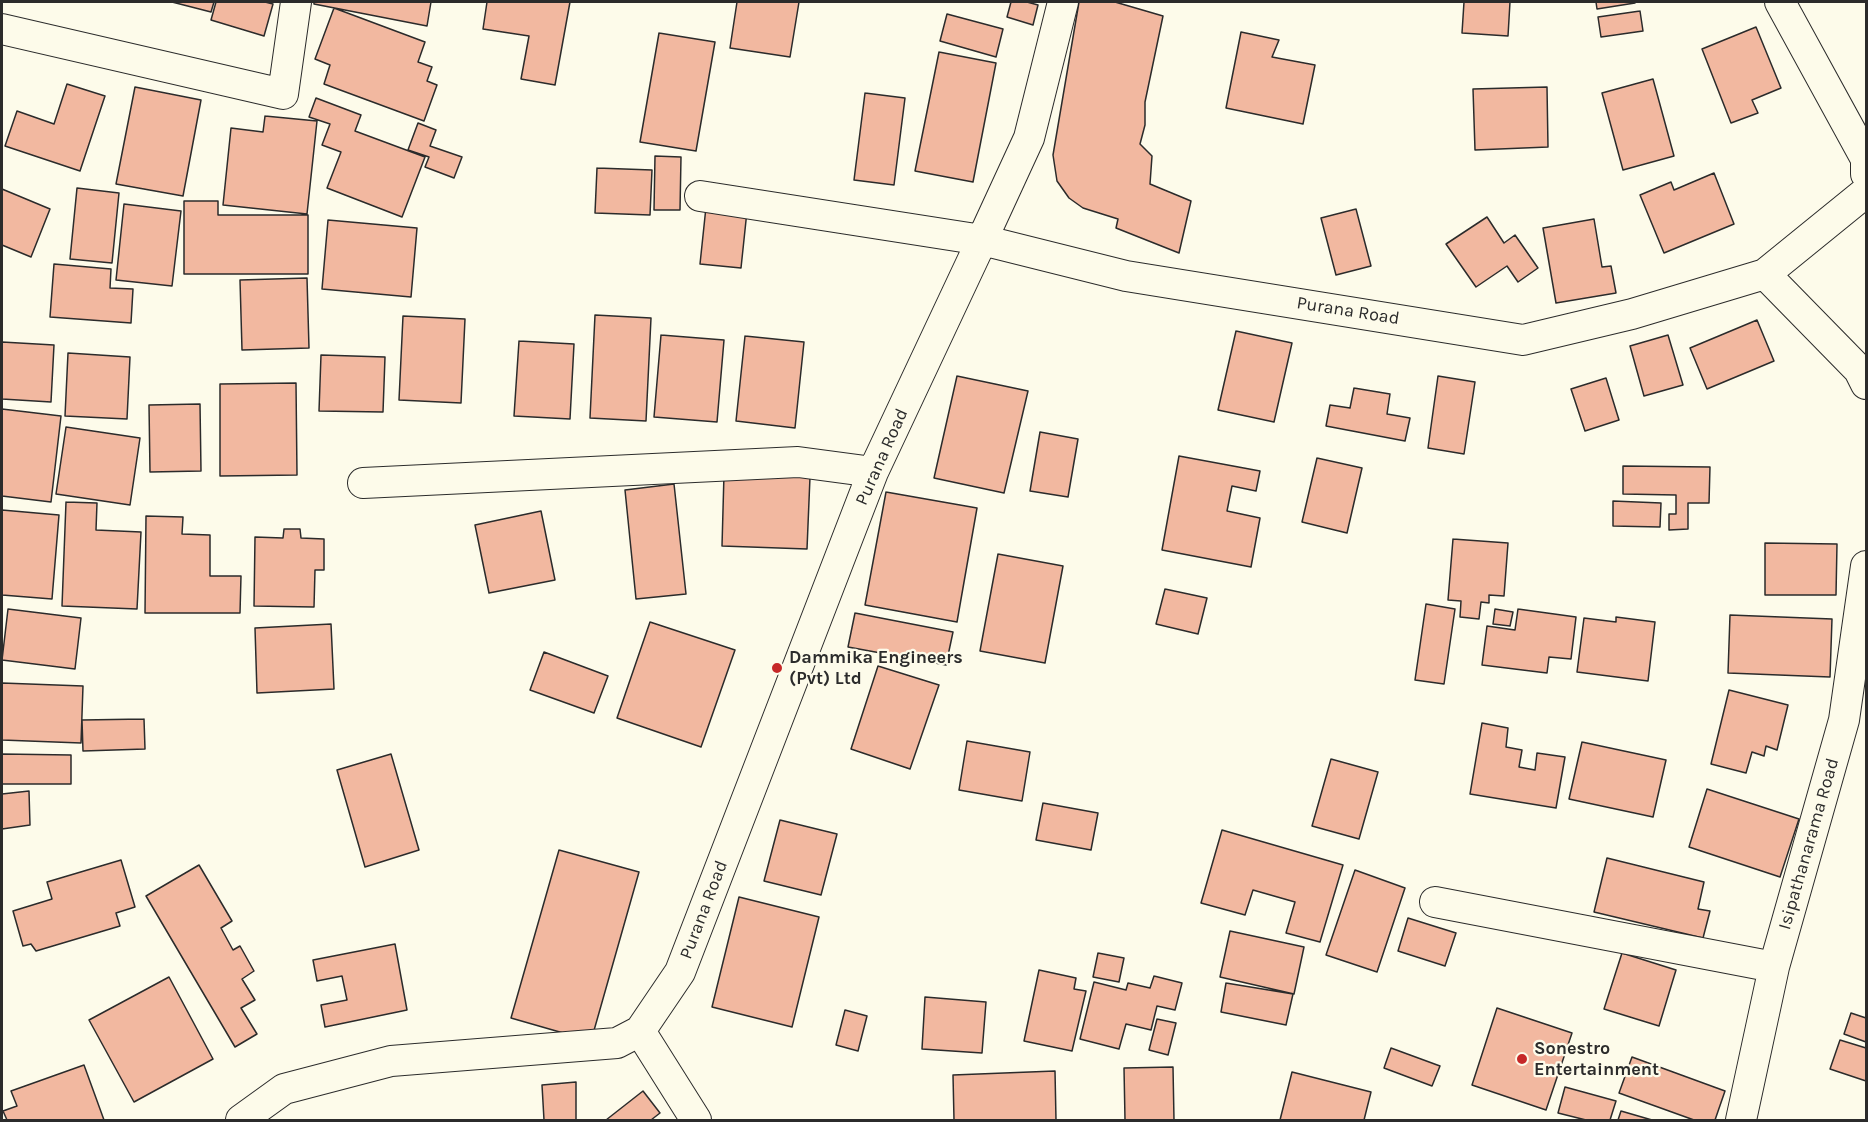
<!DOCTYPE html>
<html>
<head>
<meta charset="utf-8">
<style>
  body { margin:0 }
  #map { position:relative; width:1868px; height:1122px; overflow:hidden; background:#fdfbea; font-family:Karla,sans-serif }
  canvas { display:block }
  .frame { position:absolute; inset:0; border:3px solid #2b2b2b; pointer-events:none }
</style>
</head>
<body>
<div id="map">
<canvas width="1868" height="1122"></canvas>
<div class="frame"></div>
</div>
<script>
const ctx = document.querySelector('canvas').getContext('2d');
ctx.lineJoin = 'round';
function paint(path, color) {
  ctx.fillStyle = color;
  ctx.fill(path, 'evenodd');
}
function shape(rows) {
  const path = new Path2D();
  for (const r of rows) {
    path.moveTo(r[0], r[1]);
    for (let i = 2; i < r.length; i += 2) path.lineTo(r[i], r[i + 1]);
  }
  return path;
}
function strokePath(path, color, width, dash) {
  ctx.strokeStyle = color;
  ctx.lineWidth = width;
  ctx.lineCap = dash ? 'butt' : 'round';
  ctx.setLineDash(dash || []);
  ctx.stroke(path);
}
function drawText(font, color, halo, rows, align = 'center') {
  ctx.font = font + ' Karla,sans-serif';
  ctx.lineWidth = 4.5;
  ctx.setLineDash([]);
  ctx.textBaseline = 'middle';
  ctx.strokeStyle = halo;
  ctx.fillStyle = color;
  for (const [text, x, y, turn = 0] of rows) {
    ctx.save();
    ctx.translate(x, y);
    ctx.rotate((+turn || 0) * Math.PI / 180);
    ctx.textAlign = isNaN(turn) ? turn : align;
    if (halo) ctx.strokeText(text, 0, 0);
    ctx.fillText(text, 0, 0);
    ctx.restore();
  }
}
const building = shape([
  [172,2,214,2,211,12,172,2],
  [216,2,265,2,273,4,264,36,211,20,216,2],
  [314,2,431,2,427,26,314,4,314,2],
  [487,2,570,2,555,85,521,79,529,36,483,29,487,2],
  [737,2,799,2,790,57,730,48,737,2],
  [1011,2,1027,2,1038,5,1033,25,1007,17,1011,2],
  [1079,2,1115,2,1163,16,1145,102,1145,125,1140,144,1152,156,1150,184,1191,201,1179,253,1116,228,1118,219,1083,208,1069,198,1057,181,1053,155,1079,2],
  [1464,2,1510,2,1508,36,1462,33,1464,2],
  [1596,2,1635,2,1635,3,1597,9,1596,2],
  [334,8,425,42,418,62,432,67,427,81,437,85,424,121,324,84,330,65,315,59,334,8],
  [1640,11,1643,31,1601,37,1598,17,1640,11],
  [947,14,1003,29,996,57,940,41,947,14],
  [1756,27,1781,88,1752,100,1758,113,1731,123,1702,49,1756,27],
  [1241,32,1279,40,1272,57,1315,65,1303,124,1226,108,1241,32],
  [659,33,715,42,696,151,640,142,659,33],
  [939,52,996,63,973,182,915,171,939,52],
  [1653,79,1674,156,1623,170,1602,93,1653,79],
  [67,84,105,96,80,171,5,146,17,111,54,124,67,84],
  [135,87,201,100,183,196,116,184,135,87],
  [1547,87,1548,147,1475,150,1473,89,1547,87],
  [865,93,905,98,894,185,854,180,865,93],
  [316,98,361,115,355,131,425,157,402,217,327,188,341,152,322,145,330,124,309,117,316,98],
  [265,116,317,121,307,214,223,205,231,128,263,132,265,116],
  [418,123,436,130,430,146,462,157,454,178,425,167,429,157,408,150,418,123],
  [655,156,681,157,680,210,654,210,655,156],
  [597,168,652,170,650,215,595,213,597,168],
  [1714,173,1734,224,1664,253,1640,195,1671,182,1674,190,1714,173],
  [77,188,119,193,112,263,70,259,77,188],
  [2,189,50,209,31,257,2,245,2,189],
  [184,201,218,201,218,215,308,215,308,274,184,274,184,201],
  [124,204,181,211,172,286,116,280,124,204],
  [706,207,747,211,741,268,700,264,706,207],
  [1356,209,1371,266,1336,275,1321,218,1356,209],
  [1487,217,1504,243,1515,235,1538,268,1518,282,1507,266,1476,287,1446,244,1487,217],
  [1594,219,1602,267,1611,266,1616,293,1556,303,1543,228,1594,219],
  [328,220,417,228,411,297,322,289,328,220],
  [54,264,111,269,110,288,133,289,131,323,50,317,54,264],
  [307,278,309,348,242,350,240,280,307,278],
  [595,315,651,318,646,421,590,418,595,315],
  [403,316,465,319,461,403,399,400,403,316],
  [1757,320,1774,361,1707,389,1690,348,1757,320],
  [1236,331,1292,343,1274,422,1218,410,1236,331],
  [661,335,724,340,717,422,654,417,661,335],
  [1668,335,1683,385,1644,396,1630,346,1668,335],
  [745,336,804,342,795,428,736,421,745,336],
  [519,341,574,344,570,419,514,416,519,341],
  [2,342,54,345,51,402,2,399,2,342],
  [68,353,130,357,127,419,65,416,68,353],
  [321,355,385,357,383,412,319,411,321,355],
  [957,376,1028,391,1004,493,934,478,957,376],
  [1438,376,1475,382,1464,454,1428,448,1438,376],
  [1606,378,1619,420,1585,431,1571,389,1606,378],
  [296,383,297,475,220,476,220,384,296,383],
  [1354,388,1390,394,1387,414,1410,418,1405,441,1326,426,1330,405,1350,408,1354,388],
  [200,404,201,471,150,472,149,405,200,404],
  [2,409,61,416,51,502,2,496,2,409],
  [66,427,140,438,130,505,56,494,66,427],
  [1040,432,1078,439,1068,497,1030,491,1040,432],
  [1179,456,1260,471,1256,491,1232,486,1227,511,1260,518,1251,567,1162,550,1179,456],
  [1317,458,1362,468,1347,533,1302,522,1317,458],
  [1623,466,1710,467,1709,503,1688,503,1688,529,1669,530,1669,514,1676,514,1676,495,1623,494,1623,466],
  [724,474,810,477,807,549,722,546,724,474],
  [674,484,686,594,636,599,625,490,674,484],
  [886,492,977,508,957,622,865,605,886,492],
  [1613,501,1661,503,1660,527,1613,526,1613,501],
  [66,502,97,503,96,530,141,532,137,609,62,606,66,502],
  [2,510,59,515,52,599,2,595,2,510],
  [541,511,555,580,489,593,475,525,541,511],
  [146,516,183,517,182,534,210,535,210,576,241,576,240,613,145,613,146,516],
  [284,529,300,529,301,538,324,539,324,570,315,570,314,607,254,606,255,537,283,538,284,529],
  [1453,539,1508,543,1504,596,1489,595,1489,603,1481,602,1479,619,1460,617,1461,601,1448,600,1453,539],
  [1765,543,1837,544,1836,595,1765,595,1765,543],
  [998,554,1063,566,1045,663,980,651,998,554],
  [1165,589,1207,598,1198,634,1156,624,1165,589],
  [1426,604,1455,609,1444,684,1415,680,1426,604],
  [8,609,81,618,75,669,2,660,8,609],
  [1495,609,1513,612,1510,626,1493,624,1495,609],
  [1518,609,1576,617,1571,659,1549,657,1547,673,1482,665,1487,626,1515,630,1518,609],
  [855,613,953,632,946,665,848,647,855,613],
  [1730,615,1832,619,1830,677,1728,673,1730,615],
  [1616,617,1655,622,1648,681,1577,672,1584,618,1616,622,1616,617],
  [650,622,735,650,701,747,617,718,650,622],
  [331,624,334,689,257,693,255,628,331,624],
  [544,652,608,676,594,713,530,690,544,652],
  [878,666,939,685,910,769,851,749,878,666],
  [2,683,83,686,81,743,2,740,2,683],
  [1729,690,1788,705,1777,750,1766,746,1764,756,1752,752,1746,773,1711,764,1729,690],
  [144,719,145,749,83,751,82,720,144,719],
  [1482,723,1508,728,1506,747,1522,750,1519,767,1535,770,1537,753,1565,757,1556,808,1470,794,1482,723],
  [967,741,1030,752,1022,801,959,790,967,741],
  [1582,742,1666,760,1653,817,1569,799,1582,742],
  [2,754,71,755,71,784,2,784,2,754],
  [391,754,419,850,365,867,337,770,391,754],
  [1331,759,1378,772,1359,839,1312,826,1331,759],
  [1707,789,1799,819,1780,877,1689,847,1707,789],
  [29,791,30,825,2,829,2,794,29,791],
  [1043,803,1098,813,1091,850,1036,840,1043,803],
  [780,820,837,834,821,895,764,881,780,820],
  [1222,830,1343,865,1320,942,1286,933,1295,902,1253,890,1245,915,1201,903,1222,830],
  [559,850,639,872,591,1041,511,1018,559,850],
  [1607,858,1704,882,1698,909,1710,911,1703,938,1594,912,1607,858],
  [121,860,135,907,116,913,120,926,36,951,31,944,23,946,13,911,52,899,47,882,121,860],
  [199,865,232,921,221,928,233,950,240,946,254,971,242,979,255,1000,241,1008,257,1034,235,1047,146,896,199,865],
  [1355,870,1405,888,1377,972,1326,955,1355,870],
  [739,897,819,917,792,1027,712,1007,739,897],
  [1408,918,1456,933,1445,966,1398,951,1408,918],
  [1230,931,1304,947,1294,994,1220,977,1230,931],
  [395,944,407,1010,325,1027,321,1005,347,1000,342,976,317,981,313,960,395,944],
  [1098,953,1124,958,1119,982,1093,977,1098,953],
  [1622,953,1676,970,1659,1026,1604,1009,1622,953],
  [1039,970,1076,978,1074,989,1086,991,1072,1051,1024,1041,1039,970],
  [1154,976,1182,983,1175,1010,1157,1006,1151,1030,1126,1024,1119,1049,1080,1039,1094,982,1126,990,1128,983,1150,988,1154,976],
  [169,977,213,1059,134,1102,89,1020,169,977],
  [1226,983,1293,994,1286,1025,1221,1012,1226,983],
  [925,997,986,1002,982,1053,922,1049,925,997],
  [1497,1008,1572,1033,1546,1110,1472,1085,1497,1008],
  [845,1010,867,1016,858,1051,836,1045,845,1010],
  [1851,1013,1866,1018,1866,1042,1844,1034,1851,1013],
  [1157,1019,1176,1023,1168,1055,1149,1050,1157,1019],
  [1840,1040,1866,1048,1866,1081,1830,1069,1840,1040],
  [1391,1048,1440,1066,1432,1086,1384,1068,1391,1048],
  [1632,1057,1725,1091,1715,1120,1694,1120,1619,1093,1632,1057],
  [84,1065,104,1120,7,1120,3,1111,17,1106,11,1091,84,1065],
  [1173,1067,1174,1120,1125,1120,1124,1068,1173,1067],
  [1055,1071,1056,1120,954,1120,953,1075,1055,1071],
  [1292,1072,1371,1092,1364,1120,1280,1120,1292,1072],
  [576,1082,576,1120,544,1120,542,1085,576,1082],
  [1565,1087,1616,1101,1610,1120,1586,1120,1558,1113,1565,1087],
  [643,1091,660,1113,651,1120,606,1120,643,1091],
  [1621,1111,1652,1120,1618,1120,1621,1111]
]);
paint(building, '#f2b8a0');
strokePath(building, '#2b2b2b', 1.5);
const street = shape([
  [1780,2,1866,159,1866,174],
  [2,29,283,94,296,2],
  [700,196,982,240,1029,138,1063,2],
  [1765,274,1859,370,1866,384],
  [363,483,798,462,873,472],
  [1435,902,1774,967],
  [640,1031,696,1120],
  [241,1120,284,1089,391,1061,617,1043,640,1031,680,972,873,472,982,240,1126,276,1523,340,1632,314,1765,274,1866,192],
  [1741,1120,1774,967,1844,720,1866,566]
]);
strokePath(street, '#2b2b2b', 32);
strokePath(street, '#fdfbea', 30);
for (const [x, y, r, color] of [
  [777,668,6,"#c62828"],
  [1522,1059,6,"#c62828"]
]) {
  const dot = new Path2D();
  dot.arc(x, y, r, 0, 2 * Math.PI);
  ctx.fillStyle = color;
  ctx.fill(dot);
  strokePath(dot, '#fdfbea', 2);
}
drawText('18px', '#2b2b2b', '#fdfbea', [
  ["Purana Road",1348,311,9],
  ["Purana Road",882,457,-66],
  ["Isipathanarama Road",1809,844,-74],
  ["Purana Road",704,910,-69]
]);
drawText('bold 18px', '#2b2b2b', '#fdfbea', [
  ["Dammika Engineers",789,658],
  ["(Pvt) Ltd",789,679],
  ["Sonestro",1534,1049],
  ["Entertainment",1534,1070]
], 'left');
</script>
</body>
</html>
